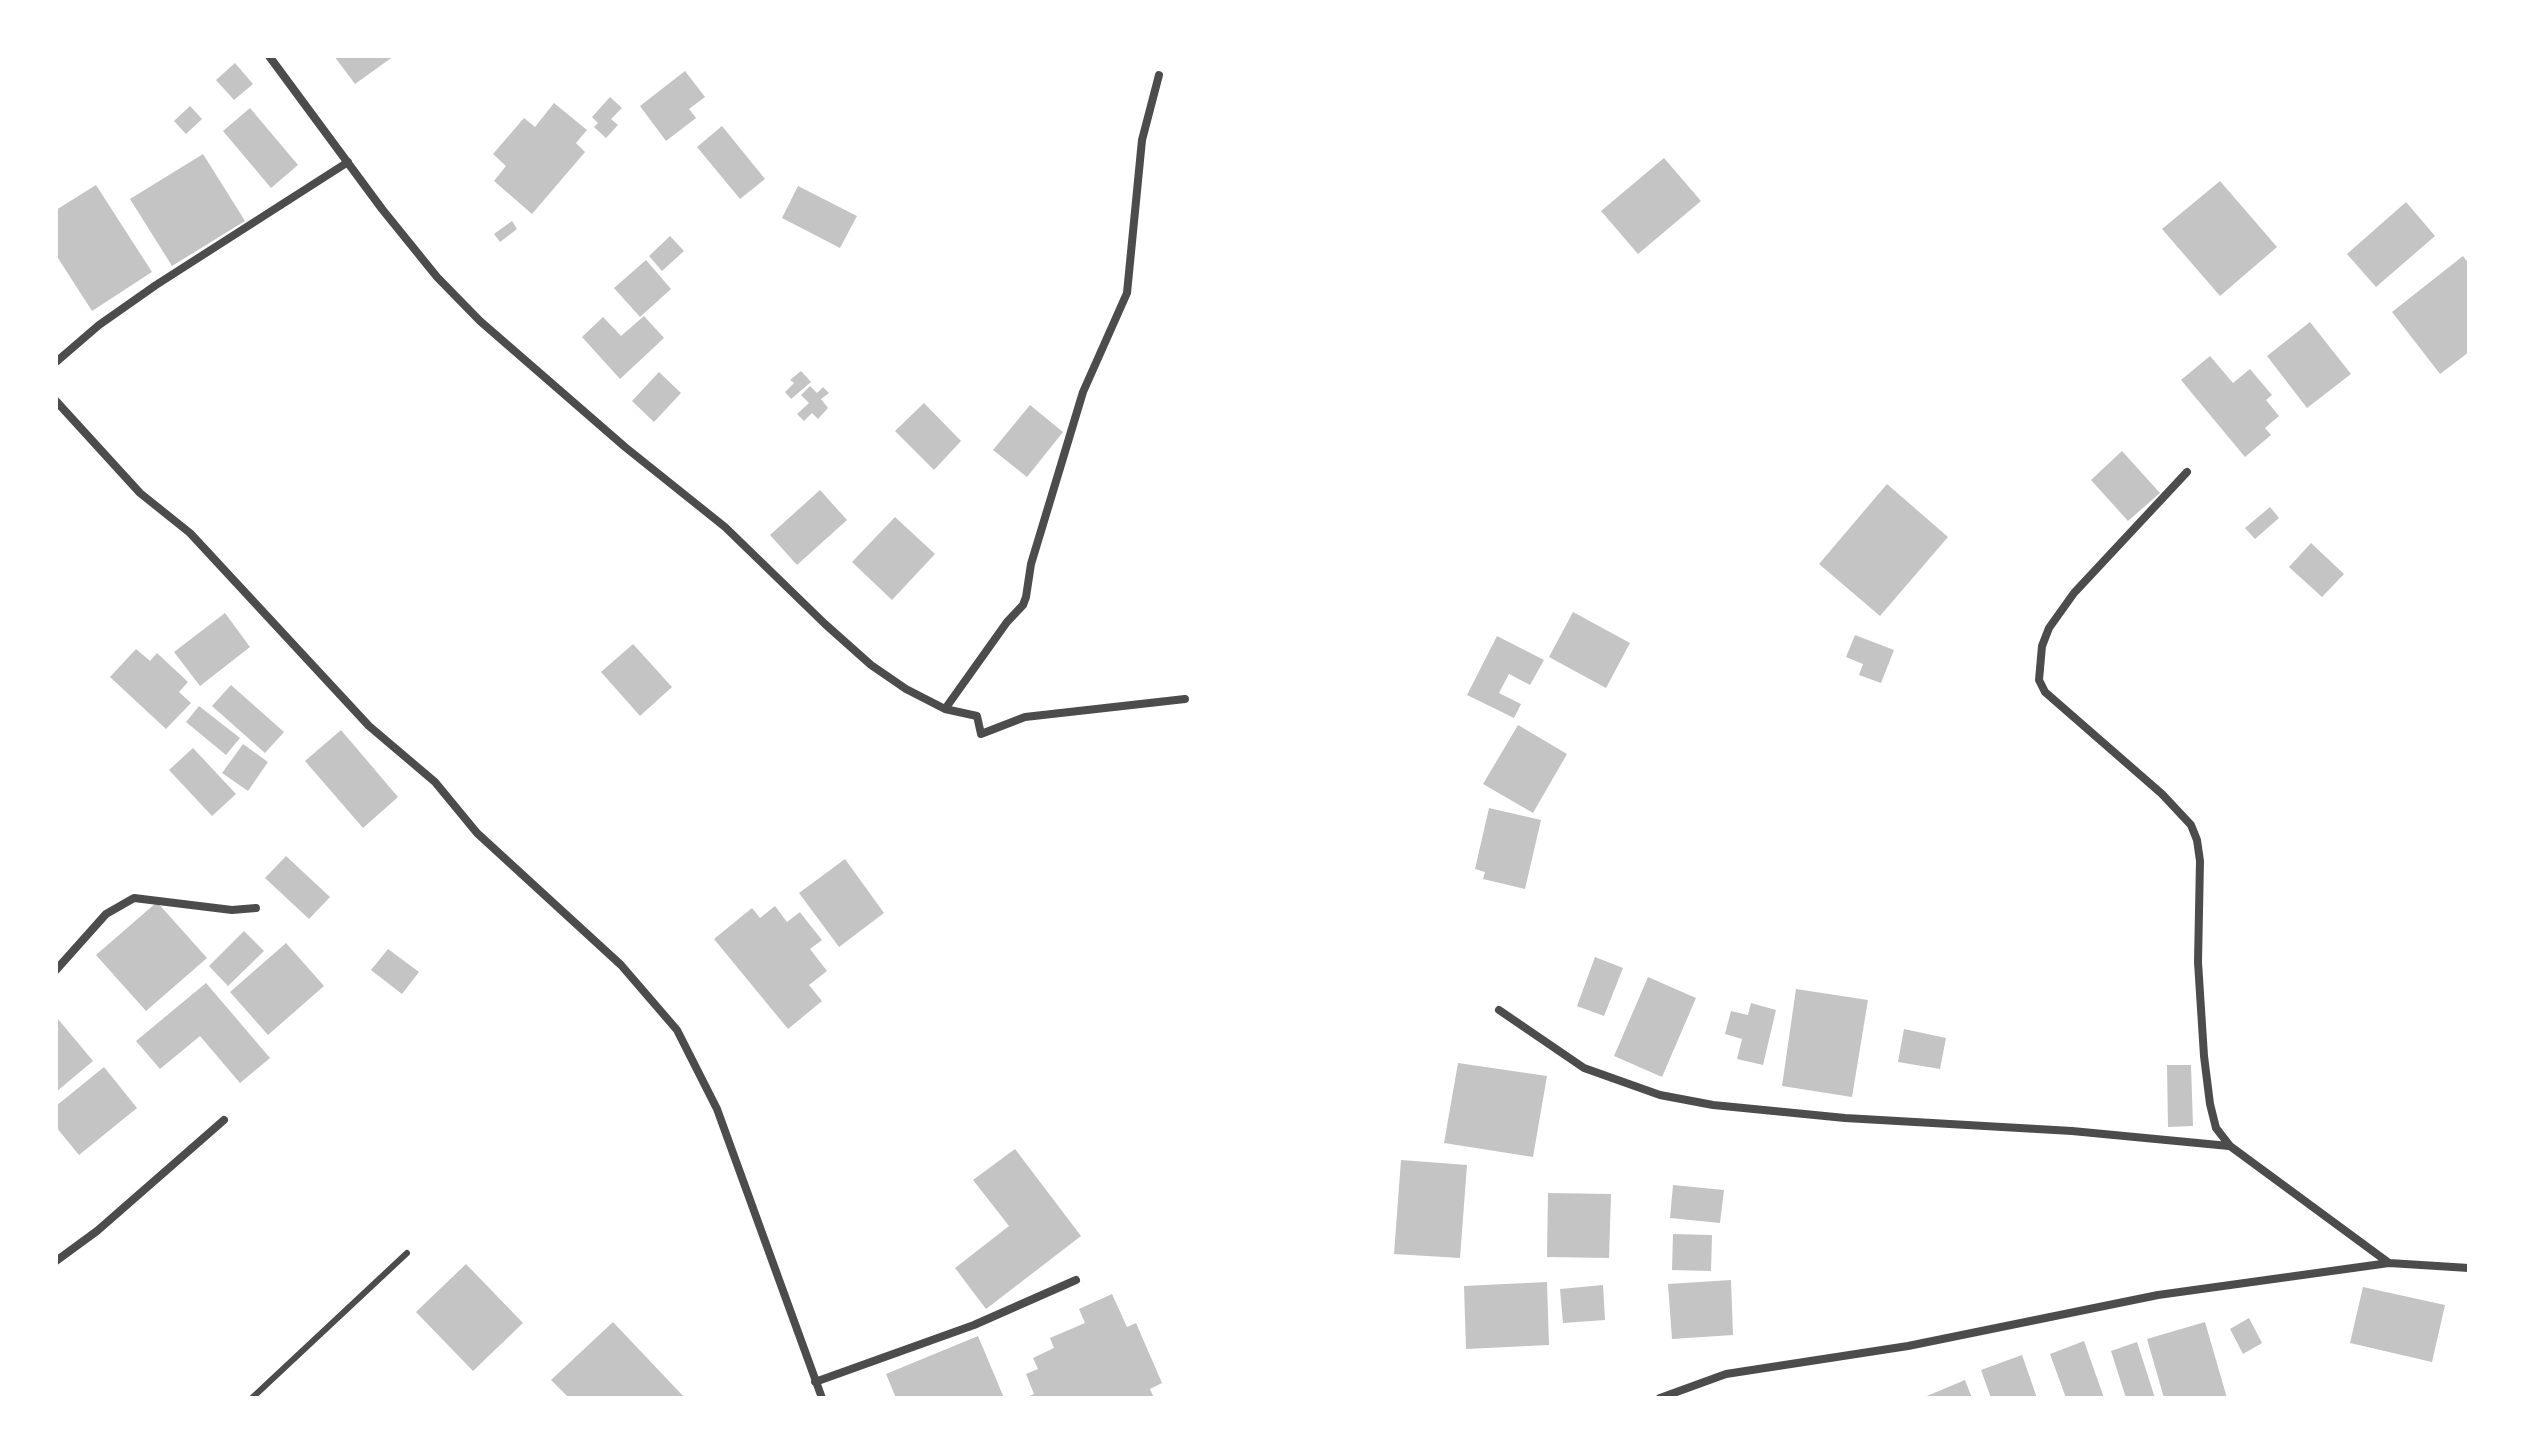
<!DOCTYPE html>
<html>
<head>
<meta charset="utf-8">
<style>
  body { margin:0 }
  #map { position:relative; width:2525px; height:1454px; overflow:hidden; background:#fff; font-family:"Zilla Slab",serif }
  canvas { display:block }
  .frame { position:absolute; inset:0; border:58px solid #fff; pointer-events:none }
</style>
</head>
<body>
<div id="map">
<canvas width="2525" height="1454"></canvas>
<div class="frame"></div>
</div>
<script>
const ctx = document.querySelector('canvas').getContext('2d');
ctx.lineJoin = 'round';
function paint(path, color) {
  ctx.fillStyle = color;
  ctx.fill(path, 'evenodd');
}
function shape(rows) {
  const path = new Path2D();
  for (const r of rows) {
    path.moveTo(r[0], r[1]);
    for (let i = 2; i < r.length; i += 2) path.lineTo(r[i], r[i + 1]);
  }
  return path;
}
function strokePath(path, color, width, dash) {
  ctx.strokeStyle = color;
  ctx.lineWidth = width;
  ctx.lineCap = dash ? 'butt' : 'round';
  ctx.setLineDash(dash || []);
  ctx.stroke(path);
}
paint(shape([
  [334,56,394,56,355,84],
  [235,63,253,84,234,100,216,80],
  [685,71,705,97,689,109,696,118,666,141,640,106],
  [610,97,622,108,611,119,618,125,606,138,594,127,598,123,592,117],
  [554,103,587,130,576,143,585,152,532,214,494,181,506,166,493,154,524,118,535,127],
  [190,106,202,119,186,134,174,121],
  [250,108,298,165,271,188,223,131],
  [722,126,765,179,740,199,697,147],
  [203,154,245,221,172,266,130,199],
  [1664,158,1701,201,1638,254,1601,211],
  [2220,181,2277,247,2220,296,2162,229],
  [96,185,152,272,92,311,56,255,56,210],
  [798,186,857,216,840,248,782,218],
  [2406,202,2435,236,2376,287,2347,254],
  [512,221,517,229,500,242,494,234],
  [670,236,684,251,662,271,649,256],
  [2463,256,2469,264,2469,352,2440,374,2392,312],
  [646,260,671,289,640,317,614,288],
  [644,316,664,338,620,379,582,337,603,317,621,336],
  [2310,322,2351,374,2307,408,2267,356],
  [2210,356,2233,383,2250,369,2272,395,2266,400,2279,416,2265,428,2271,435,2245,457,2181,380],
  [801,371,811,382,791,399,785,392,794,383,790,380],
  [659,372,681,393,654,422,632,401],
  [810,386,817,393,823,387,829,393,821,399,828,408,818,419,812,413,804,421,797,414,809,403,801,395],
  [924,403,961,441,934,470,895,431],
  [1030,405,1063,432,1027,477,993,450],
  [2122,451,2160,493,2128,521,2091,480],
  [1887,484,1948,537,1880,616,1819,564],
  [820,490,847,520,797,565,770,535],
  [2270,507,2279,518,2255,539,2245,528],
  [895,517,935,554,892,600,852,562],
  [2311,543,2344,574,2322,597,2289,567],
  [1573,612,1630,643,1606,688,1549,657],
  [225,613,250,647,200,686,174,652],
  [1855,635,1894,650,1881,683,1859,675,1863,664,1846,657],
  [1497,636,1544,660,1530,685,1509,674,1499,693,1521,704,1514,718,1467,695],
  [633,644,672,687,640,716,601,672],
  [136,649,150,661,157,653,188,682,179,692,191,703,166,729,110,677],
  [231,685,284,732,265,753,212,706],
  [199,706,240,738,226,755,186,722],
  [1518,725,1567,754,1533,813,1483,784],
  [341,730,398,797,363,828,305,761],
  [243,744,268,762,248,791,222,773],
  [193,748,236,794,212,816,169,770],
  [1489,808,1541,820,1525,889,1483,879,1485,872,1475,869],
  [286,856,330,897,309,919,265,878],
  [845,859,884,913,839,947,799,893],
  [157,902,207,958,146,1011,96,955],
  [775,906,787,922,800,912,806,920,822,940,810,949,827,971,809,985,822,1001,788,1029,714,939,752,908,760,918],
  [244,931,264,951,228,986,209,966],
  [286,943,324,986,268,1035,230,992],
  [388,949,419,972,402,994,371,970],
  [1595,957,1623,968,1604,1016,1577,1006],
  [1648,977,1696,998,1662,1077,1614,1056],
  [206,983,270,1058,240,1083,200,1036,160,1069,136,1041],
  [1796,989,1868,1000,1852,1097,1782,1086],
  [1751,1003,1776,1010,1763,1065,1737,1059,1742,1039,1725,1034,1731,1011,1748,1015],
  [58,1019,93,1061,56,1092,56,1021],
  [1904,1029,1946,1038,1940,1069,1898,1062],
  [1458,1063,1547,1076,1533,1157,1444,1143],
  [2167,1065,2191,1065,2193,1126,2168,1127],
  [104,1067,137,1108,79,1155,56,1127,56,1106],
  [1015,1149,1081,1236,986,1309,955,1268,1009,1226,973,1180],
  [1401,1160,1467,1165,1460,1258,1394,1254],
  [1673,1185,1724,1190,1720,1223,1670,1218],
  [1548,1193,1611,1194,1609,1258,1547,1257],
  [1673,1234,1712,1235,1711,1271,1672,1270],
  [466,1264,523,1323,473,1371,416,1312],
  [1731,1280,1733,1335,1672,1339,1668,1284],
  [1547,1282,1549,1345,1466,1349,1464,1286],
  [1603,1285,1605,1320,1563,1323,1560,1289],
  [2363,1287,2445,1305,2432,1362,2350,1343],
  [1112,1294,1127,1327,1136,1323,1162,1383,1150,1389,1154,1398,1025,1398,1034,1394,1026,1374,1038,1369,1033,1358,1054,1348,1050,1338,1085,1323,1079,1309],
  [2249,1318,2262,1343,2243,1354,2230,1329],
  [613,1322,685,1398,569,1398,551,1380],
  [2205,1322,2227,1398,2164,1398,2147,1339],
  [978,1336,1004,1398,896,1398,886,1374],
  [2084,1341,2104,1398,2066,1398,2050,1354],
  [2137,1342,2155,1398,2126,1398,2111,1351],
  [2022,1355,2037,1398,1991,1398,1981,1370],
  [1965,1380,1972,1398,1922,1398]
]), '#c4c4c4');
strokePath(shape([
  [252,1398,407,1253]
]), '#4c4c4c', 6);
strokePath(shape([
  [269,56,382,209,437,277,480,321,625,447,725,527,825,624,871,665,906,689,945,709,977,716,981,734,1025,717,1185,699],
  [56,362,99,325,156,285,348,162],
  [56,401,140,493,190,533,369,726,435,782,477,833,621,965,677,1030,717,1109,822,1398],
  [2187,472,2074,593,2049,628,2042,646,2039,680,2045,692,2162,794,2191,825,2197,840,2200,861,2198,962,2204,1056,2210,1104,2216,1128,2230,1146,2389,1263],
  [945,709,1007,622,1023,605,1026,597,1031,564,1083,392,1127,293,1142,140,1159,75],
  [56,970,106,914,134,898,232,910,256,908],
  [1499,1010,1584,1068,1660,1095,1713,1105,1845,1118,2072,1131,2229,1146],
  [56,1261,97,1231,224,1120],
  [815,1382,974,1325,1076,1280],
  [1660,1398,1726,1374,1908,1346,2158,1295,2389,1263,2469,1268]
]), '#4c4c4c', 8);
</script>
</body>
</html>
